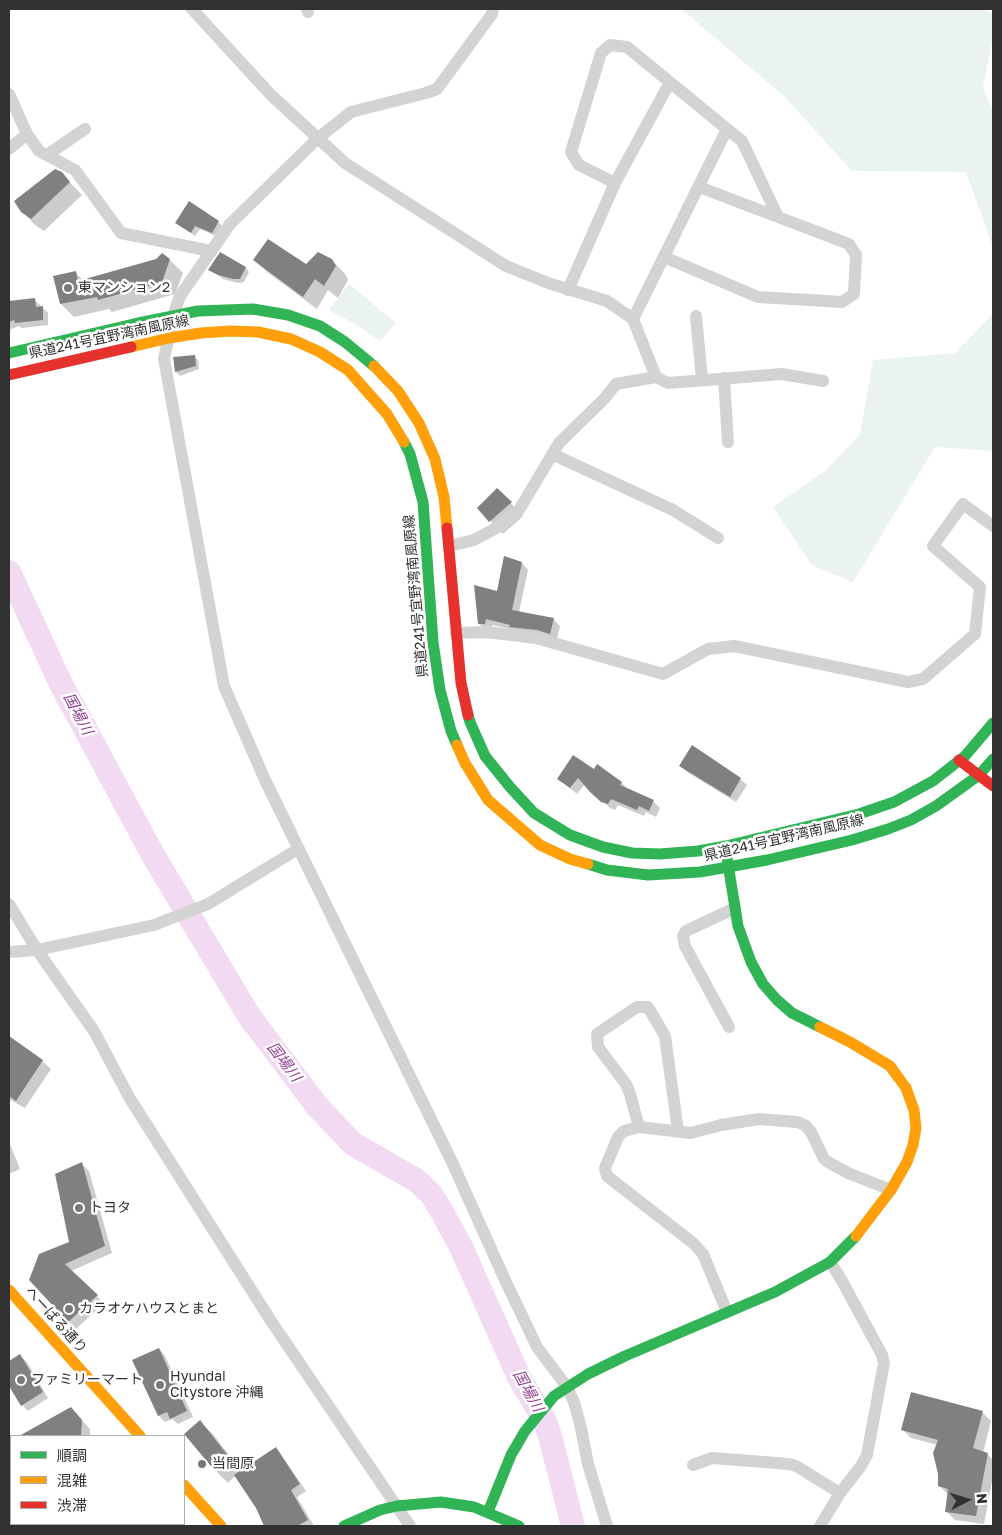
<!DOCTYPE html>
<html>
<head>
<meta charset="utf-8">
<style>
  body { margin:0 }
  #map { position:relative; width:1002px; height:1535px; overflow:hidden; background:#fff; font-family:"Golos Text","Noto Sans JP",sans-serif }
  canvas { display:block }
  .frame { position:absolute; inset:0; border:10px solid #313131; pointer-events:none }
  .legend { position:absolute; left:10px; top:1435px; width:175px; height:90px; box-sizing:border-box; background:#fff; border:1px solid #adadad; margin:0; padding:6px 9px; list-style:none; font-size:15px; color:#313131 }
  .legend li { display:flex; align-items:center; gap:10px; height:25px }
  .legend b { width:25px; border:1px solid #adadad }
  .north { position:absolute; left:942px; top:1475px; width:50px; height:50px; -webkit-text-stroke:4px #fff; paint-order:stroke; rotate:85deg; font-size:14px; font-weight:700; line-height:20px; text-align:center; color:#313131 }
  .north::after { content:''; display:block; margin:auto; width:18px; height:22px; background:#313131; clip-path:polygon(50% 0,100% 100%,50% 72%,0 100%) }
</style>
</head>
<body>
<div id="map">
<canvas width="1002" height="1535"></canvas>
<div class="frame"></div>
<ul class="legend">
<li><b style="height:6px;background:#30b455"></b>順調</li>
<li><b style="height:6px;background:#ff9f0a"></b>混雑</li>
<li><b style="height:6px;background:#e5322d"></b>渋滞</li>
</ul>
<div class="north">N</div>
</div>
<script>
const ctx = document.querySelector('canvas').getContext('2d');
ctx.lineJoin = 'round';
function paint(path, color) {
  ctx.fillStyle = color;
  ctx.fill(path, 'evenodd');
}
function shape(rows) {
  const path = new Path2D();
  for (const r of rows) {
    path.moveTo(r[0], r[1]);
    for (let i = 2; i < r.length; i += 2) path.lineTo(r[i], r[i + 1]);
  }
  return path;
}
function strokePath(path, color, width, dash) {
  ctx.strokeStyle = color;
  ctx.lineWidth = width;
  ctx.lineCap = dash ? 'butt' : 'round';
  ctx.setLineDash(dash || []);
  ctx.stroke(path);
}
function drawText(font, color, halo, rows, align = 'center') {
  ctx.font = font + ' "Golos Text","Noto Sans JP",sans-serif';
  ctx.lineWidth = 5;
  ctx.setLineDash([]);
  ctx.textBaseline = 'middle';
  ctx.strokeStyle = halo;
  ctx.fillStyle = color;
  for (const [text, x, y, turn = 0] of rows) {
    ctx.save();
    ctx.translate(x, y);
    ctx.rotate((+turn || 0) * Math.PI / 180);
    ctx.textAlign = isNaN(turn) ? turn : align;
    if (halo) ctx.strokeText(text, 0, 0);
    ctx.fillText(text, 0, 0);
    ctx.restore();
  }
}
paint(shape([
  [681,9,984,9,993,14,993,36,983,88,993,111,993,247,966,172,852,171,785,97],
  [349,284,396,323,380,341,355,324,329,310],
  [993,314,993,451,935,447,853,582,812,565,773,507,825,471,860,435,873,360,955,353]
]), '#eaf2f2');
paint(shape([
  [61,173,82,195,44,231,35,225,22,211],
  [218,222,222,226,216,236,200,229,195,236,176,223],
  [170,260,183,273,175,294,112,312,109,309,74,317,61,304,55,277,75,272,84,281],
  [254,260,307,266,332,260,345,274,348,280,338,298,328,290,317,309,267,272],
  [246,268,249,272,244,282,238,283,223,279,210,269],
  [35,300,48,313,48,325,22,328,19,326,9,330,9,301,9,303],
  [194,356,198,360,199,369,180,376,176,372],
  [497,489,523,516,503,534,478,508],
  [522,563,528,570,519,612,553,619,560,626,557,639,492,625,491,630,486,630,479,624,498,592],
  [681,766,740,779,747,785,736,802,687,772],
  [594,771,621,782,628,789,653,801,660,808,656,817,646,812,644,816,618,805,615,810,610,808,585,784,577,794,559,779],
  [12,1040,42,1061,51,1069,25,1108,9,1099,9,1045],
  [9,1142,20,1169,9,1174],
  [82,1164,89,1171,112,1253,71,1271,104,1303,76,1329,31,1280,71,1243],
  [159,1349,165,1356,193,1417,178,1424,172,1419,165,1422,159,1416,134,1361],
  [20,1356,27,1362,48,1398,28,1411,22,1405,9,1383,9,1362],
  [911,1394,983,1413,991,1421,983,1453,987,1454,993,1460,993,1476,984,1524,955,1520,947,1512,948,1494,939,1486,938,1445,911,1438,902,1429],
  [71,1408,90,1429,90,1436,22,1436],
  [200,1422,213,1434,241,1471,275,1449,282,1456,306,1491,297,1497,314,1526,266,1526,257,1507,236,1475,228,1483,216,1471,186,1434],
  [97,1524,132,1524,134,1526,99,1526]
]), '#0003');
strokePath(shape([
  [9,572,61,684,153,855,249,1016,317,1106,353,1144,416,1180,431,1194,441,1210,461,1247,519,1377,544,1419,550,1436,573,1526]
]), '#f2dbf2', 24);
paint(shape([
  [55,169,62,172,70,182,31,219,21,212,14,201],
  [189,201,219,221,212,233,195,226,191,233,175,223],
  [268,239,306,264,318,252,332,259,336,266,324,286,315,279,303,297,253,260],
  [220,252,246,267,240,279,233,279,218,275,208,270],
  [162,253,170,259,162,282,98,300,97,297,60,304,53,276,76,271,78,281,156,259],
  [35,298,36,307,43,306,43,320,15,323,14,320,9,322,9,301],
  [195,355,196,366,175,372,173,357],
  [497,488,512,502,489,522,477,508],
  [504,556,522,562,512,610,554,618,550,634,537,630,509,627,510,625,486,619,485,624,478,624,474,585,497,591],
  [692,745,741,778,730,797,679,766],
  [573,755,594,769,597,764,622,782,620,785,654,800,649,811,639,806,637,810,611,799,608,804,601,802,590,792,578,778,570,788,557,779],
  [9,1036,43,1060,16,1101,9,1096],
  [82,1162,105,1246,65,1264,98,1295,68,1322,29,1280,39,1254,69,1242,55,1174],
  [159,1348,187,1411,170,1419,167,1412,158,1416,132,1360],
  [20,1354,43,1392,21,1406,9,1386,9,1361],
  [911,1392,983,1411,973,1448,988,1453,976,1516,945,1512,948,1489,938,1486,938,1474,933,1453,938,1440,901,1430],
  [71,1407,82,1420,81,1436,19,1436],
  [200,1420,229,1457,215,1471,184,1434],
  [276,1447,300,1484,291,1490,308,1520,297,1526,264,1526,256,1508,234,1475]
]), '#808080');
strokePath(shape([
  [192,9,271,95,345,163,506,266,548,283,607,301,633,319,656,377,616,384,604,399,559,443,519,510,498,527,474,540,449,546],
  [307,9,308,12],
  [493,9,492,14,437,89,426,93,351,112,317,139,230,224,180,296,173,316,164,359,224,686,265,780,452,1162,505,1280,537,1347,567,1387,574,1402,581,1428,588,1464,607,1526],
  [9,94,27,134,39,151,75,170,121,233,211,251],
  [9,149,27,134],
  [47,155,85,129],
  [615,183,579,165,571,152,601,53,610,45,627,47,727,129,633,319],
  [699,187,778,217],
  [664,257,758,297,842,302,854,294,856,255,849,244,778,217,742,141,727,129],
  [568,290,615,183,670,82],
  [696,316,702,380],
  [656,377,668,383,782,374,823,381],
  [724,378,728,442],
  [552,454,673,510,718,538],
  [456,633,486,632,536,638,663,674,708,649,734,646,908,682,923,679,975,634,980,587,933,546,963,504,993,526],
  [9,904,37,950,94,1031,129,1097,271,1321,410,1526],
  [9,952,37,950,154,925,208,904,298,849],
  [729,1027,685,946,683,936,686,931,735,908],
  [639,1127,630,1094,626,1084,598,1047,597,1034,637,1007,648,1007,665,1036,678,1131],
  [727,1312,703,1254,693,1243,607,1176,605,1168,618,1137,624,1131,639,1127,691,1133,721,1125,759,1119,797,1122,805,1125,811,1132,824,1159,828,1162,848,1173,891,1190],
  [693,1465,712,1458,789,1464,796,1466,840,1493],
  [9,1480,11,1491],
  [21,1524,22,1526],
  [820,1526,840,1493,861,1466,867,1455,884,1363,882,1355,841,1279,830,1262]
]), '#d3d3d3', 12);
strokePath(shape([
  [9,353,138,323,198,311,253,309,288,315,320,326,345,342,374,366],
  [404,442,410,454,423,502,433,642,440,690,451,731,457,745],
  [468,715,470,722,485,756,510,787,534,813,570,835,603,847,632,853,660,854,698,851,726,846,859,814,894,802,933,781,965,756,993,723],
  [727,858,738,926,751,962,763,984,777,1000,792,1013,820,1027],
  [588,864,607,870,648,875,700,872,767,860,852,840,888,829,911,820,936,806,979,775,993,759],
  [488,1512,511,1455,525,1431,554,1396,588,1374,625,1356,775,1292,830,1262,856,1236],
  [344,1526,380,1510,397,1506,441,1502,474,1507,519,1526]
]), '#30b455', 11);
strokePath(shape([
  [131,347,169,338,201,333,230,331,258,332,291,339,320,352,348,370,387,414,404,442],
  [374,366,398,391,419,423,435,459,444,497,447,528],
  [457,745,465,763,488,800,540,845,570,859,588,864],
  [820,1027,850,1042,890,1066,906,1088,914,1110,916,1128,913,1145,907,1162,891,1190,856,1236],
  [9,1290,140,1436],
  [184,1485,221,1526]
]), '#ff9f0a', 11);
strokePath(shape([
  [9,375,131,347],
  [447,528,461,683,468,715],
  [959,760,993,786]
]), '#e5322d', 11);
for (const [x, y, r, color] of [
  [68,288,5,"#797979"],
  [79,1208,5,"#797979"],
  [69,1309,5,"#797979"],
  [21,1380,5,"#797979"],
  [160,1385,5,"#797979"],
  [202,1464,5,"#797979"]
]) {
  const dot = new Path2D();
  dot.arc(x, y, r, 0, 2 * Math.PI);
  ctx.fillStyle = color;
  ctx.fill(dot);
  strokePath(dot, '#fff', 2);
}
drawText('14px', '#313131', '#fff', [
  ["東マンション2",78,288],
  ["トヨタ",89,1208],
  ["カラオケハウスとまと",79,1309],
  ["Hyundai",170,1377],
  ["Citystore 沖縄",170,1393],
  ["ファミリーマート",31,1380],
  ["当間原",212,1464]
], 'left');
drawText('14px', '#313131', '#fff', [
  ["県道241号宜野湾南風原線",109,337,-12],
  ["県道241号宜野湾南風原線",416,596,-95],
  ["県道241号宜野湾南風原線",784,838,-13],
  ["へーばる通り",56,1320,48]
]);
drawText('italic 15px', '#913e94', '#fff', [
  ["国場川",78,714,62],
  ["国場川",284,1062,53],
  ["国場川",528,1391,61]
]);
</script>
</body>
</html>
